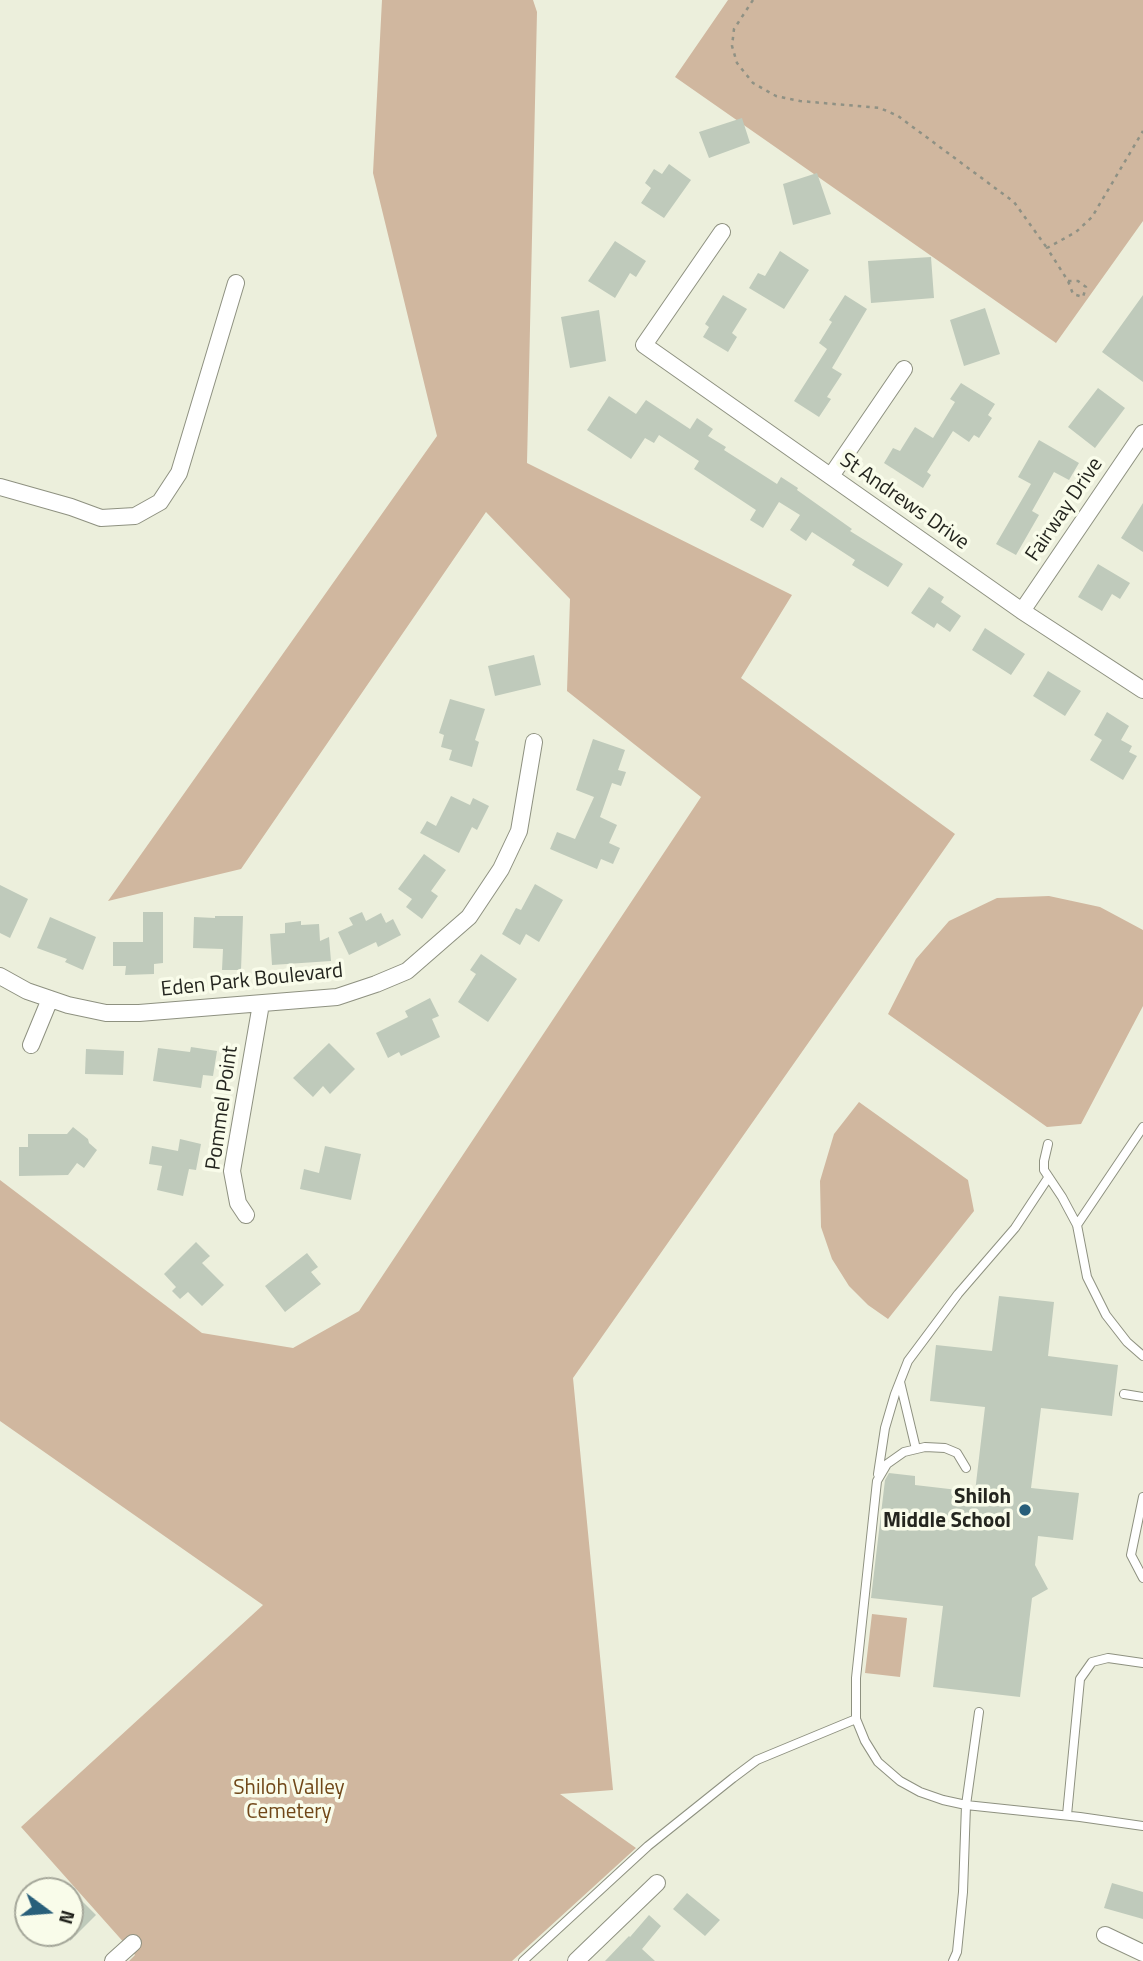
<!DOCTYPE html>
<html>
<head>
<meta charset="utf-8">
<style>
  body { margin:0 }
  #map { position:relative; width:1143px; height:1961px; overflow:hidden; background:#ecefdc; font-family:"Titillium Web",sans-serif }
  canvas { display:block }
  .north { position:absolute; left:14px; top:1877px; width:70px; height:70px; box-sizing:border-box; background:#f9fcea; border:2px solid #a4a699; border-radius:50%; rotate:106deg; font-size:19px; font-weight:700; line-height:28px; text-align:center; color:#24251f }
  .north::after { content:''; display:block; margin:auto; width:24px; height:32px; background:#285f7a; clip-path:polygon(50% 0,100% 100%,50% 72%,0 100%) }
</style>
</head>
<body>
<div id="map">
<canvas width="1143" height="1961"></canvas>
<div class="north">N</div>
</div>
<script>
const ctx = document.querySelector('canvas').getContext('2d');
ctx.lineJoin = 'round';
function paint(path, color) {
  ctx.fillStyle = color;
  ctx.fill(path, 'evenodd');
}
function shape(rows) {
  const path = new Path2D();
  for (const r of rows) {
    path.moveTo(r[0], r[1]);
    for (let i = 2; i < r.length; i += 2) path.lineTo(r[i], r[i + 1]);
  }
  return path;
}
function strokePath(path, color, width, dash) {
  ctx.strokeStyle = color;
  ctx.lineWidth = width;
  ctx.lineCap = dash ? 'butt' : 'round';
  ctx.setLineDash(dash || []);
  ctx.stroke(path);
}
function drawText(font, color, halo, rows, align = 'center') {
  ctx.font = font + ' "Titillium Web",sans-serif';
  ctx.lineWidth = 7;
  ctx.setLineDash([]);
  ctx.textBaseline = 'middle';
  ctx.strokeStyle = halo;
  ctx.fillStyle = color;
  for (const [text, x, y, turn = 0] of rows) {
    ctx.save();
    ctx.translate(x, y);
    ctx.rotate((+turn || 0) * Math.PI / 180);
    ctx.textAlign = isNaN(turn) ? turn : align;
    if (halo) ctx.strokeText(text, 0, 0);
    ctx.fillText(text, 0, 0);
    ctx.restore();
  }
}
paint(shape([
  [382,0,533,0,537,12,527,463,792,595,741,678,955,834,573,1378,613,1790,560,1794,636,1848,512,1961,129,1961,135,1955,21,1827,263,1605,0,1421,0,1180,202,1333,293,1348,359,1311,701,797,567,691,570,599,486,512,241,869,108,901,437,436,373,173],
  [728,0,1143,0,1143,221,1056,343,675,77],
  [1049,896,1100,907,1143,930,1143,1006,1081,1124,1047,1127,888,1014,916,959,949,921,997,898],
  [859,1102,968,1180,974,1211,888,1319,868,1305,849,1286,832,1259,821,1227,820,1181,834,1134],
  [872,1614,907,1618,900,1677,865,1673]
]), '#d0b79f');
paint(shape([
  [742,118,750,143,709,158,699,132],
  [669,164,691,180,664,218,641,203,651,188,645,183,654,169,662,174],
  [817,173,831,214,793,225,783,184],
  [615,241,646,261,636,277,630,273,615,298,588,281],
  [780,251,809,270,784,309,749,288,758,273,765,276],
  [931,257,934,298,871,303,868,261],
  [723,295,747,309,732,333,737,337,728,352,703,337,709,327,705,324],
  [845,295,867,309,832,368,842,374,827,397,831,399,819,417,794,401,827,349,819,343,832,322,829,320],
  [1143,295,1143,382,1102,352],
  [985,308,1000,354,964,366,950,320],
  [599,310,606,361,570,368,561,317],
  [961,383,995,404,988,415,992,418,979,438,974,435,969,442,953,431,927,472,931,475,923,488,884,463,893,448,900,451,915,427,933,438,955,402,950,399],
  [1098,388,1125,408,1095,448,1068,427],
  [609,396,636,414,646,400,690,429,697,418,713,429,708,436,726,447,724,450,777,484,781,477,798,488,797,490,852,529,850,531,903,564,888,587,852,565,855,560,812,532,806,541,790,530,800,515,779,502,763,528,750,520,756,510,694,469,699,461,659,435,654,443,645,438,631,459,587,430],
  [1039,440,1079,463,1069,480,1054,472,1032,511,1039,515,1016,555,996,544,1031,484,1018,477],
  [1143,503,1143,552,1121,538],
  [1098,564,1130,583,1120,599,1112,594,1102,611,1078,597],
  [929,587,944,597,941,602,961,616,950,632,937,623,934,628,911,613],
  [985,628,1025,654,1011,675,972,650],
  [534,655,541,685,495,696,488,666],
  [1048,671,1081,691,1065,716,1033,696],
  [450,699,485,709,475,740,479,742,472,767,449,760,452,750,441,747,444,735,439,733],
  [1107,712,1129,726,1121,740,1132,746,1129,752,1137,756,1123,780,1090,760,1102,740,1094,735],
  [593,739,625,750,618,770,626,772,621,786,612,783,600,817,617,825,609,843,620,848,613,864,601,859,597,869,550,849,557,832,575,839,594,797,576,790],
  [451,796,470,805,473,798,489,806,477,830,472,827,459,853,420,833,427,821,436,826],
  [424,854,446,870,431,891,438,896,422,919,406,907,412,899,398,889],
  [535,884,563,900,539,942,526,934,520,945,502,934,516,908,521,910],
  [0,885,28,899,10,938,0,933],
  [143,912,163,912,163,963,154,964,154,974,125,975,126,966,113,966,113,942,143,942],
  [362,912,366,921,381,913,386,923,393,919,401,935,378,947,376,942,349,955,338,932,353,925,349,918],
  [215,916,243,916,241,970,222,970,223,949,193,948,194,917,215,918],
  [50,917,96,937,83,970,65,962,67,959,37,948],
  [301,921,301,925,319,924,320,941,329,937,331,961,272,965,270,934,285,933,285,923],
  [481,954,517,979,488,1022,458,1002,476,974,470,970],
  [430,998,439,1016,432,1019,440,1037,401,1056,399,1052,388,1058,376,1033,408,1017,405,1011],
  [329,1043,355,1069,330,1094,323,1086,313,1097,293,1078],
  [191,1047,217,1051,213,1076,203,1075,201,1088,153,1081,158,1048,190,1052],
  [86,1049,124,1051,123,1075,85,1074],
  [73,1127,88,1139,89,1143,97,1150,84,1168,77,1163,68,1175,19,1176,19,1147,28,1147,28,1134,67,1134],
  [180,1139,201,1144,196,1170,189,1169,183,1196,157,1190,162,1166,149,1164,152,1146,178,1151],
  [325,1146,361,1154,351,1200,300,1189,304,1169,319,1173],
  [196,1242,210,1256,202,1263,224,1285,202,1306,188,1292,180,1299,172,1291,176,1287,164,1274],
  [307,1253,318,1267,311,1272,321,1284,285,1312,265,1286],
  [999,1296,1054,1302,1048,1356,1118,1365,1112,1416,1041,1408,1031,1488,1079,1493,1073,1540,1038,1536,1035,1565,1048,1589,1032,1598,1020,1697,933,1687,943,1606,871,1598,885,1480,889,1473,915,1476,915,1485,975,1492,985,1407,930,1401,936,1345,992,1351],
  [1112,1883,1143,1892,1143,1919,1104,1908],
  [70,1889,96,1915,70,1941],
  [687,1893,720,1920,705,1936,673,1909],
  [649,1915,661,1926,642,1949,655,1961,605,1961,629,1936,630,1937]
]), '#bfcabb');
const service = shape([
  [1048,1144,1044,1161,1044,1170,1062,1197,1077,1225,1087,1277,1106,1315,1127,1342,1143,1356],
  [1077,1225,1143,1127],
  [900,1382,916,1449],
  [1124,1394,1143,1397],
  [966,1468,957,1453,945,1448,925,1447,904,1452,887,1464,877,1481,856,1678,856,1719,865,1741,878,1762,900,1781,920,1792,943,1800,966,1805,1080,1817,1143,1826],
  [878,1474,885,1428,895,1394,908,1361,958,1294,1015,1228,1048,1178],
  [1143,1497,1131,1555,1143,1578],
  [1067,1815,1080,1679,1092,1662,1108,1658,1143,1663],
  [523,1961,648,1846,733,1778,757,1760,856,1719],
  [953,1961,957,1952,963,1892,966,1805,979,1712]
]);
const minor = shape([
  [722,232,644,345,1022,611,1143,690],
  [831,476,904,369],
  [0,487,71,507,101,518,135,516,160,502,179,473,236,283],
  [1022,611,1143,433],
  [0,976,27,991,68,1005,106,1013,139,1013,337,997,376,984,407,971,469,917,501,869,519,831,534,742],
  [31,1045,50,999],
  [246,1215,238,1203,232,1171,261,1004],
  [1105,1935,1143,1953],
  [113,1961,133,1943],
  [576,1961,657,1883]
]);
strokePath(service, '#8e9180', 10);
strokePath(minor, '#8e9180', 18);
strokePath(shape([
  [753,0,734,29,732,46,737,63,753,83,776,96,800,101,880,108,898,116,1014,202,1047,248],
  [1068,281,1078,281,1086,287,1083,297,1073,294,1068,281,1047,248,1076,232,1092,217,1143,131]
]), '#8f9184', 2.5, [3.5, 5]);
strokePath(service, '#fff', 8);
strokePath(minor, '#fff', 16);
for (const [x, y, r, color] of [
  [1025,1510,7,"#285f7a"]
]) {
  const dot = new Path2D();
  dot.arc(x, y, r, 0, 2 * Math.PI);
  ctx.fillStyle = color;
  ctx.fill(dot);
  strokePath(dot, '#f9fcea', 2.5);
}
drawText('21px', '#24251f', '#f9fcea', [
  ["St Andrews Drive",904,502,35],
  ["Fairway Drive",1065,510,-56],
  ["Eden Park Boulevard",252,981,-6],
  ["Pommel Point",223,1108,-82]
]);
drawText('bold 21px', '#24251f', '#f9fcea', [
  ["Shiloh",1011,1498],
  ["Middle School",1011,1522]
], 'right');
drawText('21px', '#704718', '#f9fcea', [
  ["Shiloh Valley",289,1789],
  ["Cemetery",289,1813]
]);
</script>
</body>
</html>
